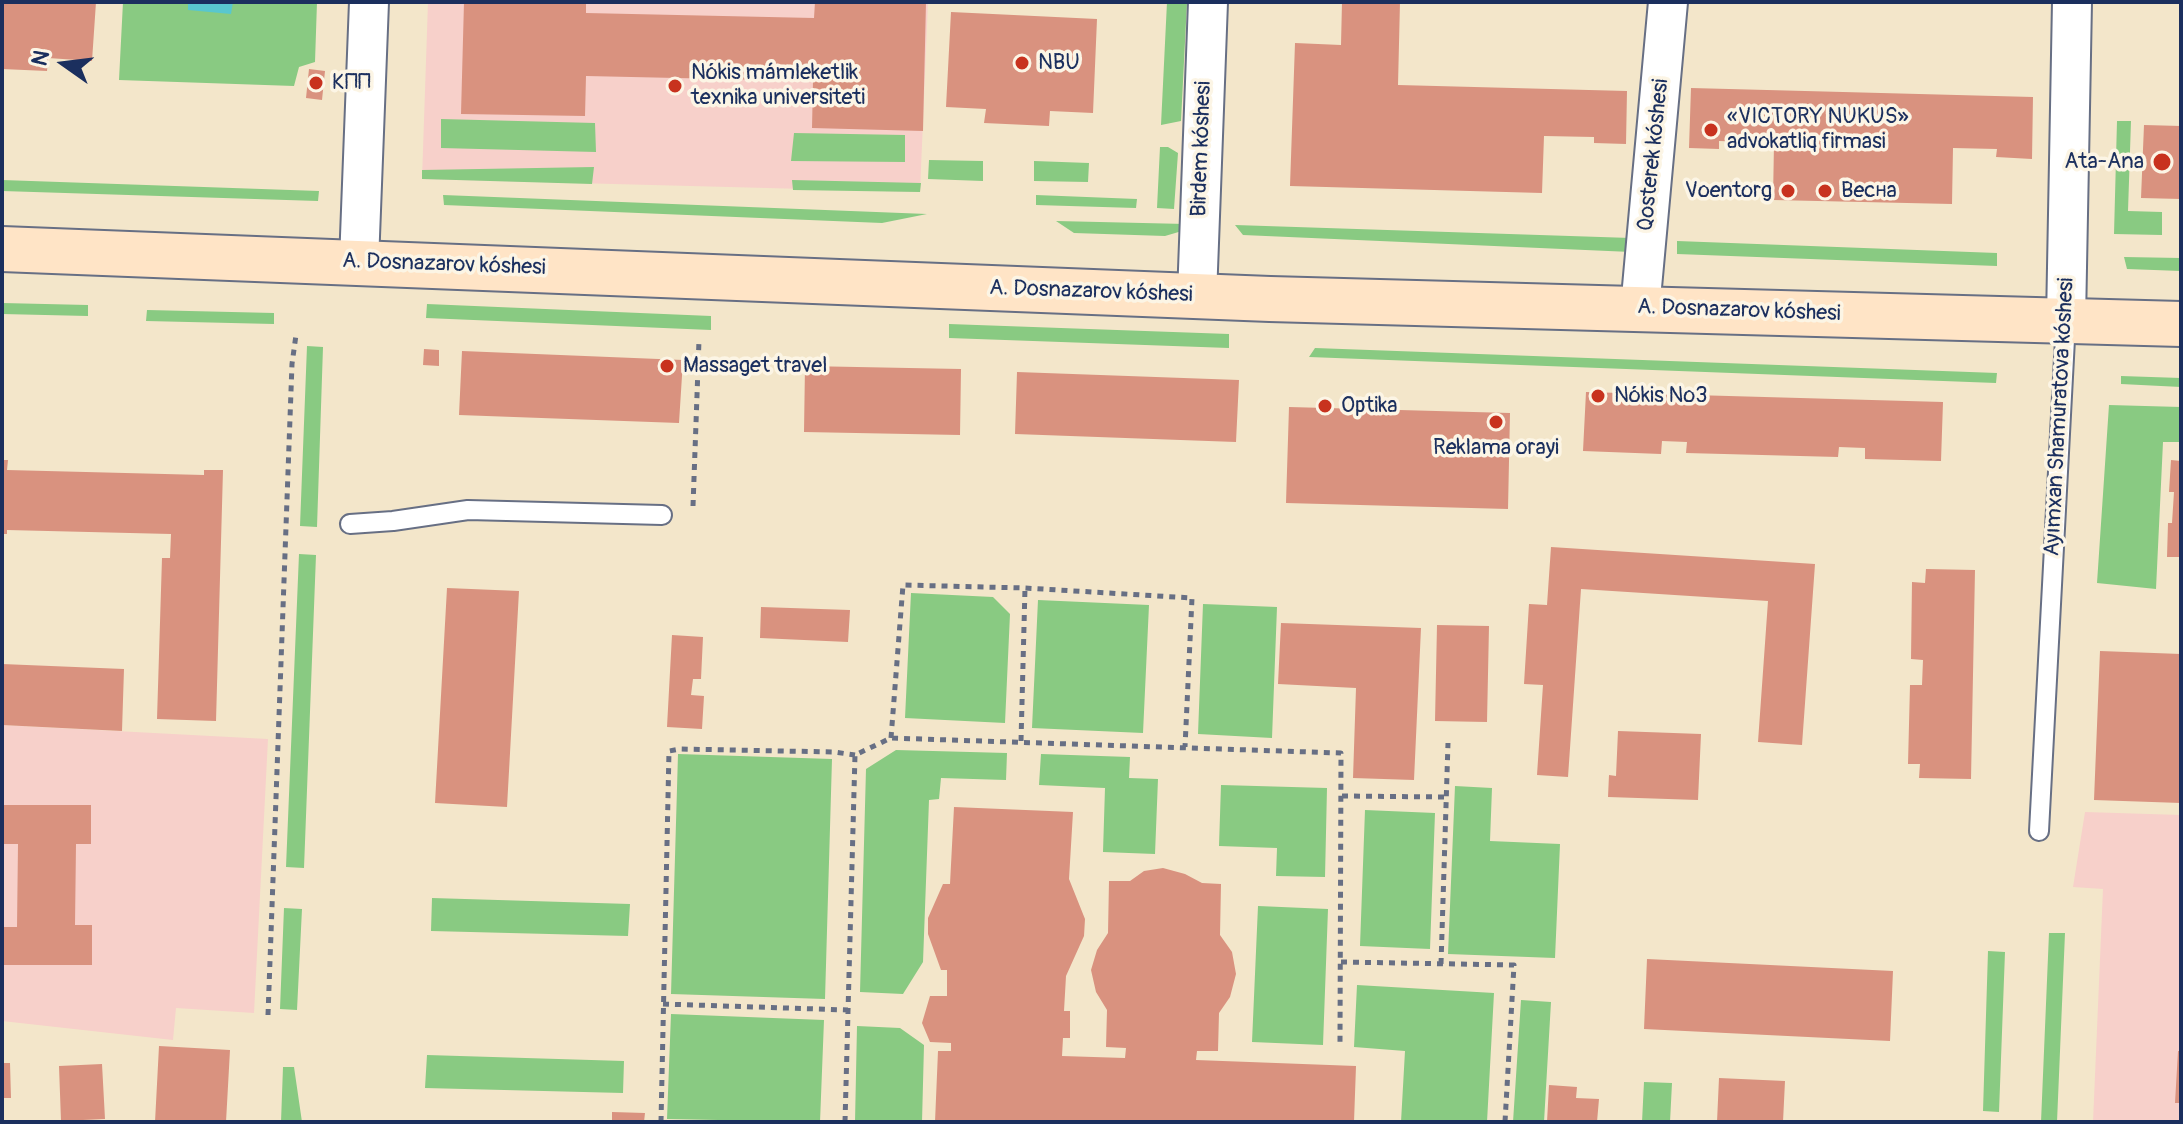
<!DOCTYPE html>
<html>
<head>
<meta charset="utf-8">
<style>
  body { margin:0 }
  #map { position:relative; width:2183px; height:1124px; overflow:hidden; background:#f3e6ca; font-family:Pangolin,sans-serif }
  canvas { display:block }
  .frame { position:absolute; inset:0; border:4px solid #1b2f5e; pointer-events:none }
  .north { position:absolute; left:24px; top:24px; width:80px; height:80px; -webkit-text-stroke:6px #fcf5e5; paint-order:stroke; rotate:284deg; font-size:22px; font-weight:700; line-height:32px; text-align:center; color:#1b2f5e }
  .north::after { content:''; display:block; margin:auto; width:28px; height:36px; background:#1b2f5e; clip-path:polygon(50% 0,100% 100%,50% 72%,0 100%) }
</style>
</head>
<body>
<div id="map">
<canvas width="2183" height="1124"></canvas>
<div class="frame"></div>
<div class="north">N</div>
</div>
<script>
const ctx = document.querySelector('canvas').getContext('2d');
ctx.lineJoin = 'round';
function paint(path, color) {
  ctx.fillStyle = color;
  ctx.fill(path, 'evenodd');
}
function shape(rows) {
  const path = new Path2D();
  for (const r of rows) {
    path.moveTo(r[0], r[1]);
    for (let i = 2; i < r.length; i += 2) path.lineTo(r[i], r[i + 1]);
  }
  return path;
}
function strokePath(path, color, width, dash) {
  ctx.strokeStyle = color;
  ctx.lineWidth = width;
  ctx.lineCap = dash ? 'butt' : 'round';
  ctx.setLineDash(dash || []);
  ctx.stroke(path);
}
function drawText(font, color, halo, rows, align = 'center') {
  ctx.font = font + ' Pangolin,sans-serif';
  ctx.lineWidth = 7;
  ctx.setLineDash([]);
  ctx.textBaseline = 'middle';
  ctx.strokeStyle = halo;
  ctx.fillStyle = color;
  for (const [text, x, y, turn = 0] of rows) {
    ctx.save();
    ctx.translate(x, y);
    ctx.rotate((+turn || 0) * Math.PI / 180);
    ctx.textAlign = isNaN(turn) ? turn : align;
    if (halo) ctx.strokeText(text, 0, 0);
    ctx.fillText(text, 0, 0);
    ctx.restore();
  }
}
paint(shape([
  [428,2,928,2,920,192,422,179],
  [2,725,268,739,254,1013,176,1008,173,1040,2,1021],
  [2085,812,2181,815,2181,1122,2093,1122,2103,889,2073,887]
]), '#f7d0ca');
paint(shape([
  [123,2,317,2,315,62,299,67,294,86,119,80],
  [1167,2,1187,2,1181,121,1161,125],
  [441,119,595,123,596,152,441,148],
  [2117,121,2131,121,2128,211,2162,212,2162,235,2114,234],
  [794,133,905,135,905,162,791,161],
  [1160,147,1168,147,1178,153,1174,209,1157,208],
  [929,160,983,161,983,181,928,179],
  [1034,161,1089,163,1088,182,1034,181],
  [594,167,592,184,422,179,422,170],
  [2,180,319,191,318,201,2,191],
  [792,180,921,183,920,192,793,190],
  [443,195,927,214,882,223,444,205],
  [1036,195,1137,199,1136,208,1036,205],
  [1056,221,1186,224,1182,231,1165,236,1074,233],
  [1235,225,1631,238,1631,252,1243,235],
  [1677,241,1997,253,1997,266,1677,254],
  [2124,257,2181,258,2181,271,2127,269],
  [2,303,88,305,88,316,2,314],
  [427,304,711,316,711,330,426,318],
  [147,310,274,313,274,324,146,321],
  [949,324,1229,334,1229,348,949,338],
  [307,346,323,347,317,527,300,526],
  [1315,348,1997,373,1996,383,1309,357],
  [2121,376,2181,378,2181,387,2121,384],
  [2109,405,2181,407,2181,442,2163,442,2156,589,2097,583],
  [299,554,316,555,304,868,286,867],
  [911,593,993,597,1010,614,1005,723,905,718],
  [1038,600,1149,605,1143,733,1032,728],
  [1203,604,1277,607,1272,738,1198,734],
  [896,750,1007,753,1006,780,941,778,939,799,929,800,923,962,903,994,860,992,866,769],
  [678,754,832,759,825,999,671,994],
  [1041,754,1130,757,1129,778,1158,779,1155,854,1103,852,1105,788,1039,785],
  [1221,785,1327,788,1325,877,1276,876,1277,848,1219,846],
  [1455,786,1492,788,1490,841,1560,844,1555,958,1448,954],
  [1365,810,1435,813,1430,949,1360,946],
  [432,898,630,904,628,936,431,931],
  [1258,906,1328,909,1323,1045,1252,1042],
  [284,908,302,909,297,1010,280,1009],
  [2049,933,2065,933,2057,1122,2041,1122],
  [1988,951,2005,952,1999,1112,1983,1111],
  [1357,985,1494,993,1487,1122,1401,1122,1405,1051,1354,1047],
  [1521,1000,1551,1002,1544,1122,1513,1122],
  [671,1014,824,1020,820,1122,667,1119],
  [857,1026,900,1028,924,1045,922,1122,855,1122],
  [427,1055,624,1061,623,1093,425,1088],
  [283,1067,294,1067,302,1122,281,1122],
  [1644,1082,1672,1083,1670,1122,1642,1122]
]), '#89ca82');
paint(shape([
  [188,2,233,2,231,14,188,10]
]), '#59c7ce');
paint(shape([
  [2,2,96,2,92,61,48,58,47,71,2,69],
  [464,2,586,2,586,13,814,18,815,2,926,2,923,131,812,128,813,81,586,76,585,116,461,114],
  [1342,2,1400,2,1398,85,1627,91,1626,144,1594,143,1594,137,1544,136,1542,193,1290,186,1295,43,1341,45],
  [951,12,1097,19,1093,113,1050,111,1049,126,984,123,986,109,946,107],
  [309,69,325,71,322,100,306,98],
  [1691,88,2033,97,2032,159,1996,157,1997,149,1953,148,1952,204,1773,200,1774,143,1719,141,1719,149,1689,148],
  [2144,125,2181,126,2181,199,2141,198],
  [424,349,439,350,439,366,423,365],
  [462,351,683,360,679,423,459,415],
  [805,366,961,369,960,435,804,432],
  [1017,372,1239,380,1236,442,1015,434],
  [1586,392,1943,402,1941,461,1865,459,1865,448,1839,447,1838,457,1686,453,1687,442,1662,441,1661,454,1583,451],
  [1289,407,1510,413,1508,509,1286,503],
  [2,460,8,460,7,470,204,475,204,470,223,470,216,721,157,719,162,558,170,558,171,534,7,530,7,534,2,534],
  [2171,460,2181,461,2181,557,2167,557,2168,523,2172,523,2174,492,2169,492],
  [1551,547,1815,564,1802,745,1758,742,1768,601,1581,589,1568,777,1537,775,1543,685,1524,684,1529,604,1547,605],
  [1926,569,1975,570,1971,779,1919,778,1920,764,1908,764,1910,685,1922,685,1923,660,1911,659,1912,582,1925,583],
  [447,588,519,591,507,807,435,803],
  [761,607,850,610,848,642,760,638],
  [1281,623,1421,628,1414,780,1353,778,1356,688,1278,684],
  [1437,625,1489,626,1487,722,1435,721],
  [672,635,703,637,701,679,693,679,691,695,704,696,702,729,667,727],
  [2100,651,2181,654,2181,803,2094,800],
  [2,664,124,669,122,731,2,725],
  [1618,731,1701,734,1698,800,1608,797,1609,775,1616,776],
  [2,805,91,805,91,844,76,844,75,925,92,925,92,965,2,965,2,927,17,927,18,844,2,844],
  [954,807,1073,812,1069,879,1085,919,1084,936,1066,976,1064,1011,1070,1011,1070,1038,1063,1038,1062,1056,1125,1058,1126,1048,1106,1047,1107,1010,1096,992,1091,970,1097,950,1108,933,1109,881,1130,881,1144,871,1163,868,1185,874,1202,883,1221,884,1220,935,1232,952,1236,974,1230,997,1219,1013,1218,1051,1197,1051,1196,1060,1356,1066,1354,1122,935,1122,938,1051,951,1051,951,1043,930,1042,922,1023,930,996,947,996,947,970,941,970,928,934,928,918,943,884,950,884],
  [1647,959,1893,971,1890,1041,1644,1029],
  [159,1046,230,1050,226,1122,155,1122],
  [2178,1051,2181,1051,2181,1103,2175,1103],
  [2,1063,10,1063,11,1098,2,1098],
  [102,1064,105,1119,61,1121,59,1066],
  [1719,1078,1785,1081,1783,1122,1717,1122],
  [1549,1085,1577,1087,1576,1098,1599,1099,1597,1122,1547,1122],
  [612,1112,645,1113,644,1122,612,1122]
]), '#d9927f');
const service = shape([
  [350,524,393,521,468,510,662,515],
  [2039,831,2066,320]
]);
const minor = shape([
  [359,262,369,2],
  [1197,296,1208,2],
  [1640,309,1668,2],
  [2066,320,2072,2]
]);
const secondary = shape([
  [2,249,1270,299,2181,324]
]);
strokePath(service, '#676f84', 22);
strokePath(minor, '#676f84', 42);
strokePath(secondary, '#676f84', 48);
strokePath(shape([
  [693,506,699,340],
  [891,738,903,585,1025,588,1192,598,1185,747],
  [1021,741,1025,588],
  [1342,796,1446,797],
  [1341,962,1514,965,1505,1122],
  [1441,964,1448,743],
  [663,1004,848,1010],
  [268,1015,292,364,296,335],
  [661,1122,669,751,680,749,834,752,855,755],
  [845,1122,855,755,891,738,1341,753,1340,1043]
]), '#676f84', 5, [6, 6]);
strokePath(service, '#fff', 18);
strokePath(minor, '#fff', 38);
strokePath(secondary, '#ffe4c6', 44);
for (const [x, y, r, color] of [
  [1022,63,8,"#c8321e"],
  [316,83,8,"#c8321e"],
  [675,86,8,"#c8321e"],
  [1711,130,8,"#c8321e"],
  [2162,162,10,"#c8321e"],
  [1788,191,8,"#c8321e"],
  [1825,191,8,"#c8321e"],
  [667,366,8,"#c8321e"],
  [1598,396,8,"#c8321e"],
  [1325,406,8,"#c8321e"],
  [1496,422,8,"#c8321e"]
]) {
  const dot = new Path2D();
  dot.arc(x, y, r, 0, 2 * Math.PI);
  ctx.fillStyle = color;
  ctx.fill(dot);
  strokePath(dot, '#fcf5e5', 3);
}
drawText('22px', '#1b2f5e', '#fcf5e5', [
  ["NBU",1038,63],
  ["Nókis mámleketlik",691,73],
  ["texnika universiteti",691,98],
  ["КПП",332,83],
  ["«VICTORY NUKUS»",1727,117],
  ["advokatliq firmasi",1727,142],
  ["Ata-Ana",2144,162,"right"],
  ["Voentorg",1772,191,"right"],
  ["Весна",1841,191],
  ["Massaget travel",683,366],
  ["Nókis №3",1614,396],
  ["Optika",1341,406],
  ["Reklama orayi",1496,448,"center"]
], 'left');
drawText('22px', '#1b2f5e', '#fcf5e5', [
  ["Birdem kóshesi",1202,149,-88],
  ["Qosterek kóshesi",1654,155,-84],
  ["A. Dosnazarov kóshesi",444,265,2],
  ["A. Dosnazarov kóshesi",1091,292,2],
  ["A. Dosnazarov kóshesi",1739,311,2],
  ["Ayımxan Shamuratova kóshesi",2060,417,-87]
]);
</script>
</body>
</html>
